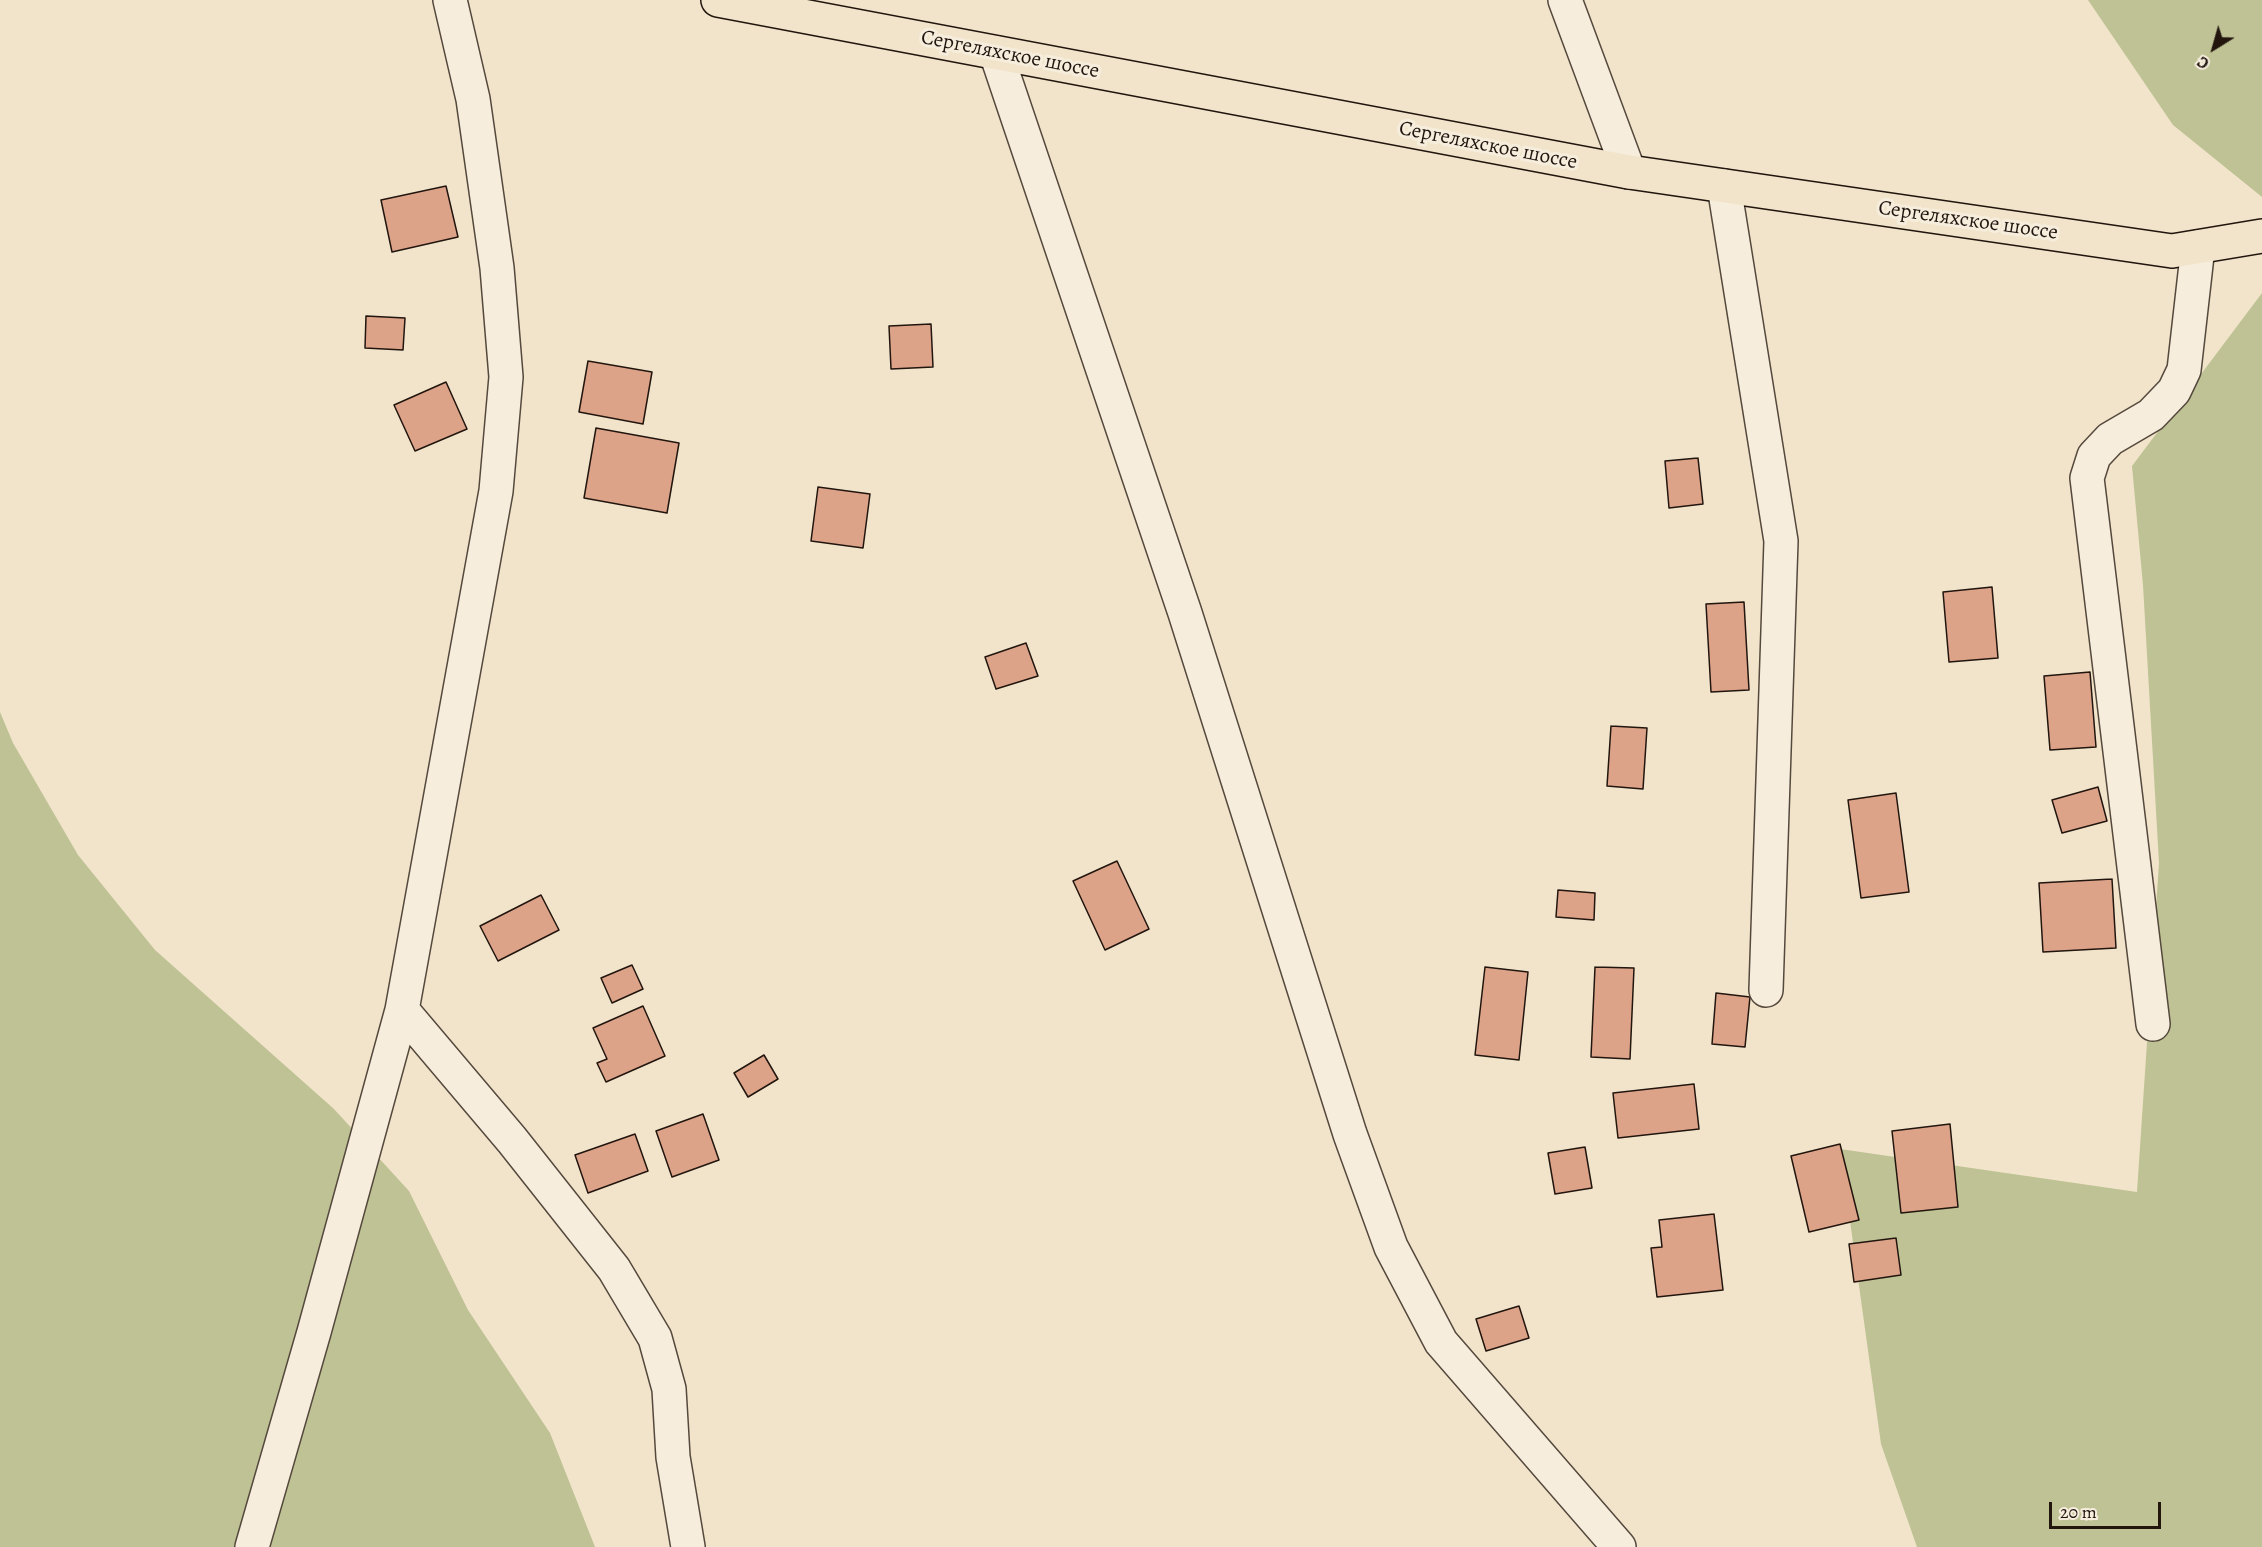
<!DOCTYPE html>
<html>
<head>
<meta charset="utf-8">
<style>
  body { margin:0 }
  #map { position:relative; width:2262px; height:1547px; overflow:hidden; background:#f1e4ca; font-family:Alegreya,serif }
  canvas { display:block }
  .north { position:absolute; left:2184px; top:18px; width:60px; height:60px; -webkit-text-stroke:4px #f6eddd; paint-order:stroke; rotate:217deg; font-size:16px; font-weight:700; line-height:24px; text-align:center; color:#21150e }
  .north::after { content:''; display:block; margin:auto; width:21px; height:27px; background:#21150e; clip-path:polygon(50% 0,100% 100%,50% 72%,0 100%) }
  .scale { position:absolute; left:2049px; top:1502px; width:112px; height:27px; box-sizing:border-box; border:3px solid #21150e; border-top:0; padding-left:8px; font-size:18px; line-height:21px; white-space:nowrap; color:#21150e; -webkit-text-stroke:4px #f6eddd; paint-order:stroke }
</style>
</head>
<body>
<div id="map">
<canvas width="2262" height="1547"></canvas>
<div class="north">С</div>
<div class="scale">20 m</div>
</div>
<script>
const ctx = document.querySelector('canvas').getContext('2d');
ctx.lineJoin = 'round';
function paint(path, color) {
  ctx.fillStyle = color;
  ctx.fill(path, 'evenodd');
}
function shape(rows) {
  const path = new Path2D();
  for (const r of rows) {
    path.moveTo(r[0], r[1]);
    for (let i = 2; i < r.length; i += 2) path.lineTo(r[i], r[i + 1]);
  }
  return path;
}
function strokePath(path, color, width, dash) {
  ctx.strokeStyle = color;
  ctx.lineWidth = width;
  ctx.lineCap = dash ? 'butt' : 'round';
  ctx.setLineDash(dash || []);
  ctx.stroke(path);
}
function drawText(font, color, halo, rows, align = 'center') {
  ctx.font = font + ' Alegreya,serif';
  ctx.lineWidth = 6;
  ctx.setLineDash([]);
  ctx.textBaseline = 'middle';
  ctx.strokeStyle = halo;
  ctx.fillStyle = color;
  for (const [text, x, y, turn = 0] of rows) {
    ctx.save();
    ctx.translate(x, y);
    ctx.rotate((+turn || 0) * Math.PI / 180);
    ctx.textAlign = isNaN(turn) ? turn : align;
    if (halo) ctx.strokeText(text, 0, 0);
    ctx.fillText(text, 0, 0);
    ctx.restore();
  }
}
paint(shape([
  [2088,0,2262,0,2262,197,2173,125],
  [2262,293,2262,1547,1917,1547,1881,1444,1840,1149,2137,1192,2159,863,2143,585,2132,466],
  [0,712,13,743,78,855,155,950,334,1109,409,1191,468,1310,550,1433,595,1547,0,1547]
]), '#bfc294');
const building = shape([
  [446,186,458,237,392,252,381,200,446,186],
  [366,316,405,318,403,350,365,348,366,316],
  [931,324,933,367,891,369,889,326,931,324],
  [588,361,652,372,643,424,579,412,588,361],
  [446,382,467,429,415,451,394,405,446,382],
  [596,428,679,443,667,513,584,498,596,428],
  [1698,458,1703,504,1669,508,1665,461,1698,458],
  [818,487,870,494,863,548,811,541,818,487],
  [1992,587,1998,658,1949,662,1943,592,1992,587],
  [1744,602,1749,690,1711,692,1706,604,1744,602],
  [1026,643,1038,676,996,689,985,657,1026,643],
  [2090,672,2096,747,2050,750,2044,676,2090,672],
  [1611,726,1647,728,1643,789,1607,786,1611,726],
  [2098,787,2107,821,2062,833,2052,800,2098,787],
  [1896,793,1909,892,1861,898,1848,800,1896,793],
  [1117,861,1149,929,1105,950,1073,881,1117,861],
  [2112,879,2116,948,2043,952,2039,883,2112,879],
  [1558,890,1595,893,1594,920,1556,917,1558,890],
  [541,895,559,930,498,961,480,926,541,895],
  [632,965,643,989,612,1003,601,978,632,965],
  [1485,967,1528,972,1519,1060,1475,1055,1485,967],
  [1595,967,1634,968,1630,1059,1591,1057,1595,967],
  [1716,993,1750,997,1745,1047,1712,1044,1716,993],
  [643,1006,665,1056,606,1082,597,1063,607,1059,593,1028,643,1006],
  [764,1055,778,1079,748,1097,734,1073,764,1055],
  [1694,1084,1699,1129,1618,1138,1613,1093,1694,1084],
  [703,1114,719,1160,672,1177,656,1131,703,1114],
  [1950,1124,1958,1207,1901,1213,1892,1131,1950,1124],
  [635,1134,648,1171,588,1193,575,1155,635,1134],
  [1840,1144,1859,1220,1809,1232,1791,1156,1840,1144],
  [1585,1147,1592,1188,1555,1194,1548,1153,1585,1147],
  [1714,1214,1723,1290,1657,1297,1651,1248,1662,1247,1659,1220,1714,1214],
  [1896,1238,1901,1275,1854,1282,1849,1244,1896,1238],
  [1519,1306,1529,1338,1486,1351,1476,1319,1519,1306]
]);
paint(building, '#dca389');
strokePath(building, '#21150e', 1.5);
const minor = shape([
  [450,0,473,99,497,268,506,377,496,491,402,1010,512,1140,614,1269,655,1338,669,1389,673,1457,688,1547],
  [1565,0,1629,172],
  [996,53,1185,613,1350,1134,1391,1247,1441,1342,1619,1547],
  [1724,186,1781,541,1766,990],
  [2153,1024,2087,478,2094,456,2110,439,2151,415,2174,391,2184,370,2198,247],
  [252,1547,314,1332,402,1010]
]);
const major = shape([
  [718,0,1629,172,2172,251,2262,236]
]);
strokePath(minor, '#55493d', 36);
strokePath(major, '#21150e', 36);
strokePath(minor, '#f6eddd', 33);
strokePath(major, '#f1e4ca', 33);
drawText('21px', '#21150e', '#f6eddd', [
  ["Сергеляхское шоссе",1010,55,11],
  ["Сергеляхское шоссе",1488,146,11],
  ["Сергеляхское шоссе",1968,221,8]
]);
</script>
</body>
</html>
